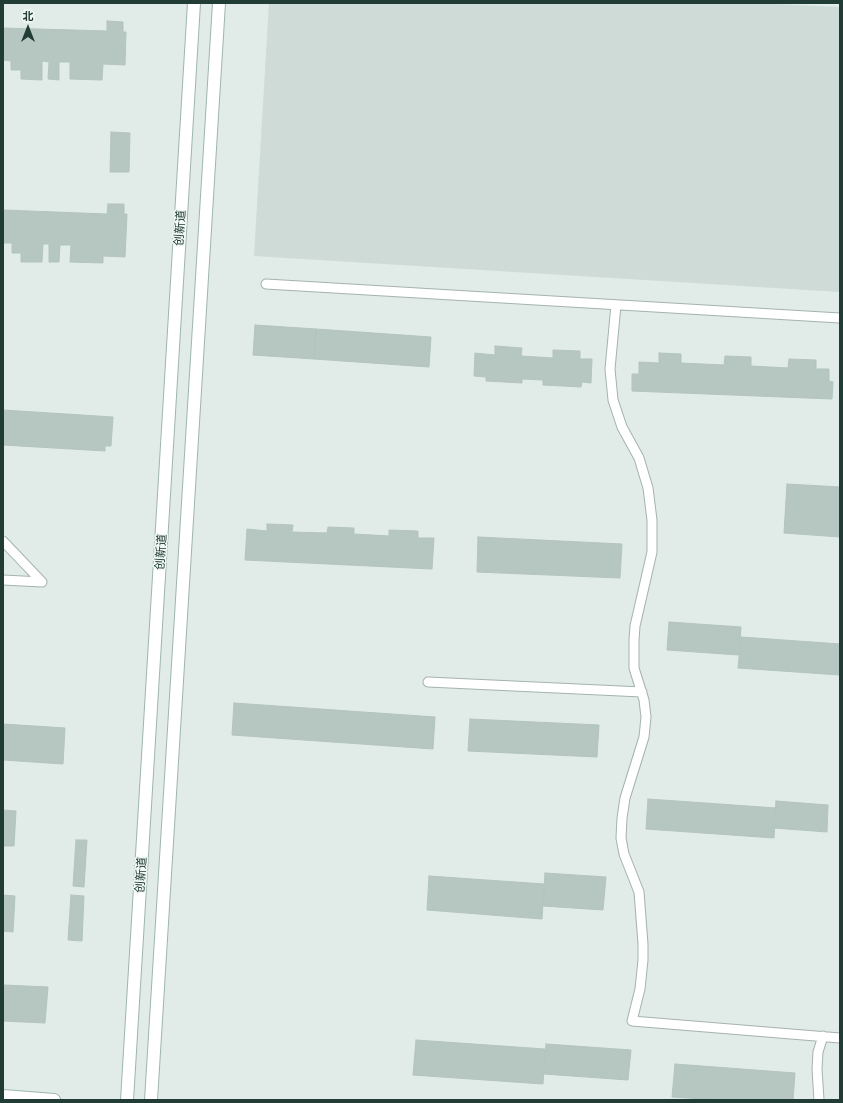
<!DOCTYPE html>
<html>
<head>
<meta charset="utf-8">
<style>
  body { margin:0 }
  #map { position:relative; width:843px; height:1103px; overflow:hidden; background:#e1ebe7; font-family:Lato,"Noto Sans SC",sans-serif }
  canvas { display:block }
  .frame { position:absolute; inset:0; border:4px solid #213b35; pointer-events:none }
  .north { position:absolute; left:8px; top:8px; width:40px; height:40px; -webkit-text-stroke:3px #f1f8f4; paint-order:stroke; rotate:0deg; font-size:11px; font-weight:700; line-height:16px; text-align:center; color:#213b35 }
  .north::after { content:''; display:block; margin:auto; width:14px; height:18px; background:#213b35; clip-path:polygon(50% 0,100% 100%,50% 72%,0 100%) }
</style>
</head>
<body>
<div id="map">
<canvas width="843" height="1103"></canvas>
<div class="frame"></div>
<div class="north">北</div>
</div>
<script>
const ctx = document.querySelector('canvas').getContext('2d');
ctx.lineJoin = 'round';
function paint(path, color) {
  ctx.fillStyle = color;
  ctx.fill(path, 'evenodd');
}
function shape(rows) {
  const path = new Path2D();
  for (const r of rows) {
    path.moveTo(r[0], r[1]);
    for (let i = 2; i < r.length; i += 2) path.lineTo(r[i], r[i + 1]);
  }
  return path;
}
function strokePath(path, color, width, dash) {
  ctx.strokeStyle = color;
  ctx.lineWidth = width;
  ctx.lineCap = dash ? 'butt' : 'round';
  ctx.setLineDash(dash || []);
  ctx.stroke(path);
}
function drawText(font, color, halo, rows, align = 'center') {
  ctx.font = font + ' Lato,"Noto Sans SC",sans-serif';
  ctx.lineWidth = 3;
  ctx.setLineDash([]);
  ctx.textBaseline = 'middle';
  ctx.strokeStyle = halo;
  ctx.fillStyle = color;
  for (const [text, x, y, turn = 0] of rows) {
    ctx.save();
    ctx.translate(x, y);
    ctx.rotate((+turn || 0) * Math.PI / 180);
    ctx.textAlign = isNaN(turn) ? turn : align;
    if (halo) ctx.strokeText(text, 0, 0);
    ctx.fillText(text, 0, 0);
    ctx.restore();
  }
}
paint(shape([
  [269,3,751,3,840,7,840,292,254,256]
]), '#cfdbd6');
const building = shape([
  [107,21,123,22,123,32,126,32,125,65,103,64,102,80,70,79,70,62,59,62,59,80,48,79,49,62,42,61,42,80,21,79,21,70,11,70,11,61,3,60,3,28,107,31,107,21],
  [111,132,130,133,129,172,110,172,111,132],
  [108,204,124,204,124,214,127,214,125,257,103,256,103,263,70,262,71,245,60,245,59,262,49,262,49,244,43,244,42,262,21,262,21,253,12,253,12,243,3,243,3,210,107,214,108,204],
  [255,325,316,329,314,359,253,355,255,325],
  [316,329,431,337,429,367,314,359,316,329],
  [495,346,522,348,521,356,553,358,553,350,580,351,580,359,592,359,591,383,582,382,581,387,543,385,543,380,522,379,522,383,486,381,486,377,474,376,475,353,495,355,495,346],
  [659,353,681,354,681,363,724,365,725,356,751,357,751,366,788,368,789,359,816,360,816,369,829,369,829,381,833,382,832,399,632,391,632,374,639,374,639,362,659,363,659,353],
  [3,410,113,417,111,446,105,446,105,451,3,445,3,410],
  [787,484,840,487,840,537,784,533,787,484],
  [267,524,293,525,292,532,327,533,328,527,354,528,354,534,389,536,389,530,418,531,418,538,434,538,432,569,245,560,247,529,267,531,267,524],
  [478,537,622,544,620,578,477,572,478,537],
  [669,622,741,627,739,655,667,650,669,622],
  [741,637,840,644,840,675,738,668,741,637],
  [234,703,435,717,433,749,232,735,234,703],
  [470,719,599,725,597,757,468,751,470,719],
  [3,724,65,728,63,764,3,760,3,724],
  [648,799,776,808,774,838,646,829,648,799],
  [776,801,828,805,827,832,774,828,776,801],
  [3,810,16,811,14,846,3,846,3,810],
  [76,840,87,840,84,887,73,886,76,840],
  [545,873,606,877,603,910,543,906,545,873],
  [429,876,544,884,542,919,427,910,429,876],
  [3,895,15,896,13,932,3,931,3,895],
  [71,895,84,896,82,941,68,940,71,895],
  [3,985,48,987,45,1023,3,1021,3,985],
  [416,1040,545,1049,543,1084,413,1075,416,1040],
  [546,1044,631,1050,628,1080,544,1074,546,1044],
  [675,1064,795,1073,793,1100,720,1100,672,1097,675,1064]
]);
paint(building, '#b6c6c0');
strokePath(building, '#b3c4be', 1);
const lane = shape([
  [266,284,840,318],
  [616,305,610,369,613,400,622,427,639,458,648,488,652,520,652,552,635,626,634,640,634,668,644,700,646,717,644,737,625,798,622,818,621,838,624,854,639,892,643,944,643,960,640,989,632,1021,840,1038],
  [3,541,42,582],
  [3,580,42,582],
  [428,682,642,692],
  [819,1100,817,1069,818,1052,823,1036]
]);
const secondary = shape([
  [3,1096,54,1100],
  [127,1100,194,3],
  [151,1100,219,3]
]);
strokePath(lane, '#a4b3ae', 11);
strokePath(secondary, '#9fb6af', 14);
strokePath(lane, '#fff', 9);
strokePath(secondary, '#fff', 12);
drawText('12px', '#213b35', '#f1f8f4', [
  ["创新道",180,228,-86],
  ["创新道",161,552,-86],
  ["创新道",141,875,-86]
]);
</script>
</body>
</html>
